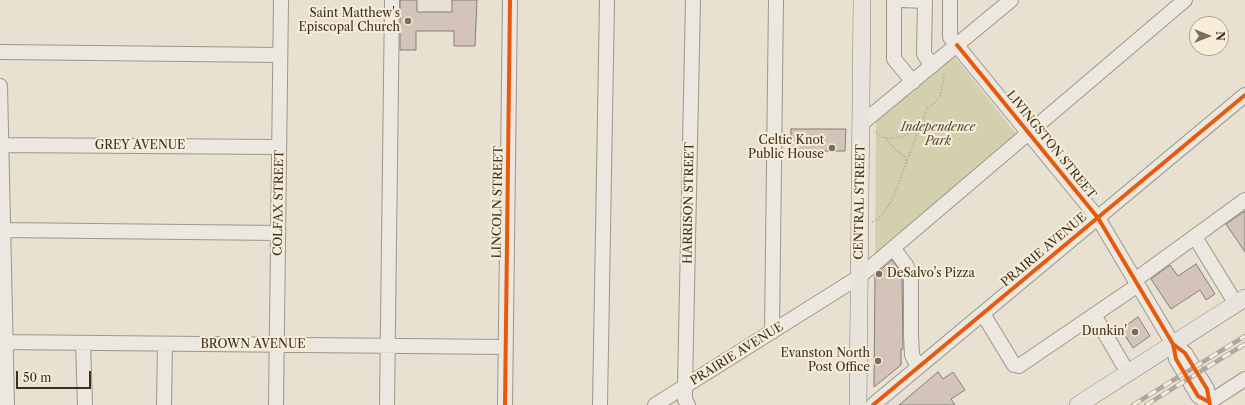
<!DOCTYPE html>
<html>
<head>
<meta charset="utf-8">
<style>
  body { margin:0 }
  #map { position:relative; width:1245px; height:405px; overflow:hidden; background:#e8e0d0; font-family:"Libre Caslon Text",serif }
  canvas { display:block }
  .north { position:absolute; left:1189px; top:16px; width:40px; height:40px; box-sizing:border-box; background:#f7edd9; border:1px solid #aca190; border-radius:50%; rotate:90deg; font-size:11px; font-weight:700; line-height:16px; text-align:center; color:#3c3022 }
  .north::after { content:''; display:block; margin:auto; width:14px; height:18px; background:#786e5f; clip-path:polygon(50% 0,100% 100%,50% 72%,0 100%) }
  .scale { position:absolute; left:16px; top:371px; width:75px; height:18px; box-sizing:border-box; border:2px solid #3c3022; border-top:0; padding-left:5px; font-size:12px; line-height:14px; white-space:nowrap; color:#3c3022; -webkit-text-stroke:3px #f7edd9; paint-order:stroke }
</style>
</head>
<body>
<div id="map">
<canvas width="1245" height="405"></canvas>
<div class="north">N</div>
<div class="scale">50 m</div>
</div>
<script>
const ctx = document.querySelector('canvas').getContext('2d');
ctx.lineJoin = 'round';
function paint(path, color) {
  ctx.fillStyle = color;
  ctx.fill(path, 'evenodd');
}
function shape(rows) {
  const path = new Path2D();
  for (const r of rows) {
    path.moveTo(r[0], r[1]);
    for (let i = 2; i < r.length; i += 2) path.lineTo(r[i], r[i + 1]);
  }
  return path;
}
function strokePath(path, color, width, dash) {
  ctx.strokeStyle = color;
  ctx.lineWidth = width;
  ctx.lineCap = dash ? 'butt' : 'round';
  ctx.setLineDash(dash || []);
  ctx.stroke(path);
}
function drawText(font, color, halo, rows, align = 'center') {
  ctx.font = font + ' "Libre Caslon Text",serif';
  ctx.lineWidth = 4;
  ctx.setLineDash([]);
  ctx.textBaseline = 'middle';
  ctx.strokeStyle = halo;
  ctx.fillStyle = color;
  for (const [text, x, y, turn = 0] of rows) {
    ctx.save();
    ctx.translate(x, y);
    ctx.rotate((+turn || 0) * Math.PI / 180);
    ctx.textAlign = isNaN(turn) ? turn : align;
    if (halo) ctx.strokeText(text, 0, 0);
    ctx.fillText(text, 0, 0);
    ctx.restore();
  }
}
paint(shape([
  [953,55,1017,135,875,256,876,121]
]), '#d2d0ad');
const building = shape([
  [400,0,417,0,417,12,452,12,452,0,477,0,475,46,454,46,454,31,416,31,416,50,400,50,400,0],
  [791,129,846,129,845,151,791,151,791,129],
  [1245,211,1245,252,1226,224,1245,211],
  [892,260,899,269,902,279,903,349,901,349,901,365,874,387,875,275,892,260],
  [1196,264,1215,294,1206,300,1200,290,1171,309,1151,279,1170,265,1178,276,1196,264],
  [1138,317,1150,336,1133,348,1121,329,1138,317],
  [938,372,943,379,953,372,965,390,951,399,955,405,899,405,938,372]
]);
paint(building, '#d4c3b9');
strokePath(building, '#857f75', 1);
const minor = shape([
  [894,0,894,59,913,82],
  [902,0,925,1,924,54,932,66],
  [950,0,950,37,1098,218,1173,344,1176,359,1198,396,1209,402],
  [0,52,280,55],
  [0,86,7,405],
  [861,124,1011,0],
  [1,145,279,147],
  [3,230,278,233],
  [1195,237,1236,304],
  [893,248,906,265,911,277,911,336,912,355,918,367],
  [1135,280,1245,200],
  [983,314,1014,365,1019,366,1138,285],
  [1094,315,1128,373],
  [772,332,776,0],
  [0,342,506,347],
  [83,343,85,405],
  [1173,344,1185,353,1207,389,1210,405],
  [164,405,165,344],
  [276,405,281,0],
  [387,405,392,0],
  [505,405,510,0],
  [600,405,607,0],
  [655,405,859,277,1185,0],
  [688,405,685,400,685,386,693,0],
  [873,405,1245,95],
  [1205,405,1245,379]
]);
const major = shape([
  [858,405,862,0],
  [1078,405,1245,298]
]);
strokePath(minor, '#9d978c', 16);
strokePath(major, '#857f75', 18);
strokePath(shape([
  [874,132,884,138,890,138,902,137,912,132,917,133],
  [885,138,896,150,905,157,907,163],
  [872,222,878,219,884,213,893,198,927,108,935,103,941,94,944,74]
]), '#ada9a1', 2, [1, 2]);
strokePath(minor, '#ece8e0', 14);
strokePath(major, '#e9e4db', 17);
const rail = shape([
  [1133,405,1245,336],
  [1146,405,1245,344]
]);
strokePath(rail, '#ada9a1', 4.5);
strokePath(rail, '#f7edd9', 3, [9]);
strokePath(shape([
  [957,45,1098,218,1173,344,1176,359,1198,396,1209,402],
  [1173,344,1185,353,1207,389,1210,405],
  [505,405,510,0],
  [873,405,1245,95]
]), '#e8590c', 4);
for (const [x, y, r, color] of [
  [408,21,4,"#786e5f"],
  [832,148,4,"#786e5f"],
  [879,274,4,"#786e5f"],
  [1135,332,4,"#786e5f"],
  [878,361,4,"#786e5f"]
]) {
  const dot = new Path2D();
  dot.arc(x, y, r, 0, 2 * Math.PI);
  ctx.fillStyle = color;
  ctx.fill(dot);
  strokePath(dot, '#f7edd9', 1.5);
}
drawText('12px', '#3c3022', '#f7edd9', [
  ["Saint Matthew's",400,14],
  ["Episcopal Church",400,28],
  ["Celtic Knot",824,141],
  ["Public House",824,155],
  ["DeSalvo's Pizza",887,274,"left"],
  ["Dunkin'",1127,332],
  ["Evanston North",870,354],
  ["Post Office",870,368]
], 'right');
drawText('italic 12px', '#564d38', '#f7edd9', [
  ["Independence",938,128],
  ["Park",938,142]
]);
drawText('12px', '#3c3022', '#f7edd9', [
  ["LIVINGSTON STREET",1051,145,51],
  ["GREY AVENUE",140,146],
  ["LINCOLN STREET",498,202,-89],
  ["CENTRAL STREET",860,202,-89],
  ["COLFAX STREET",279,203,-89],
  ["HARRISON STREET",689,203,-89],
  ["PRAIRIE AVENUE",1044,250,-40],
  ["BROWN AVENUE",253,345],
  ["PRAIRIE AVENUE",737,354,-32]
]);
</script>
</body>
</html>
